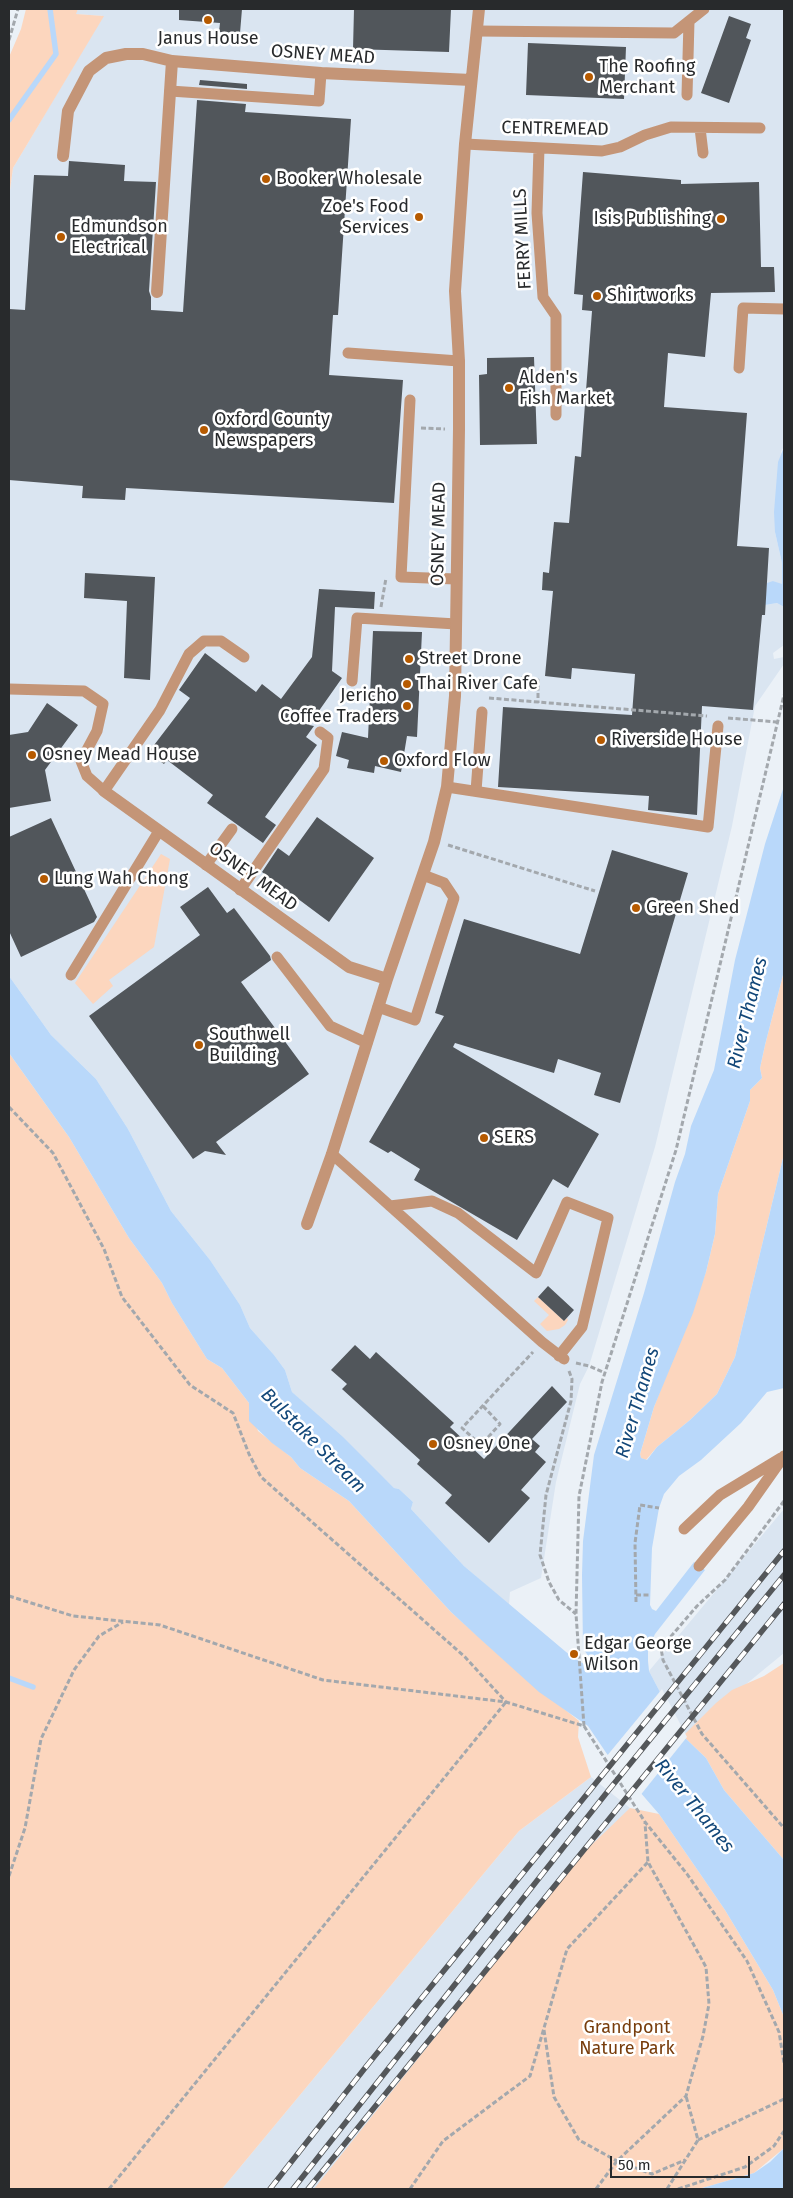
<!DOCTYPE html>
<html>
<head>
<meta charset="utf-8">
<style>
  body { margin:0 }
  #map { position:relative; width:793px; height:2198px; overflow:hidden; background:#ebf1f7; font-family:"Fira Sans",sans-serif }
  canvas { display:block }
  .frame { position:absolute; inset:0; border:10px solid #282a2c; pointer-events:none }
  .scale { position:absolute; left:610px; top:2156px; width:140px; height:22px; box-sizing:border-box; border:2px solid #282a2c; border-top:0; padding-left:6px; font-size:15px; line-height:18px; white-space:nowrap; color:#282a2c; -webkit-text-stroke:4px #fff; paint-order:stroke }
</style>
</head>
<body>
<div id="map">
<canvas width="793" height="2198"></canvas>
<div class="frame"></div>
<div class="scale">50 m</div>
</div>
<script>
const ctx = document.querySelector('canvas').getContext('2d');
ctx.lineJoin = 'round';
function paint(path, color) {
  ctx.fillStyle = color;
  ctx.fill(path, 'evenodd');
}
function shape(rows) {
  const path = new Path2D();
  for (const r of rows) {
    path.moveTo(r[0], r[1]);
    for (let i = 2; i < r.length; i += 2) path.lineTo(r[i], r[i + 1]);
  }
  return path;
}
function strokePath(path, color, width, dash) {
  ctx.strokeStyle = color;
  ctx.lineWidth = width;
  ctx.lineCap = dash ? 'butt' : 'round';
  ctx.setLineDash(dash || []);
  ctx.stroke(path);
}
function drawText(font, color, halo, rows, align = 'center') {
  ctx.font = font + ' "Fira Sans",sans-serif';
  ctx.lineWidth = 5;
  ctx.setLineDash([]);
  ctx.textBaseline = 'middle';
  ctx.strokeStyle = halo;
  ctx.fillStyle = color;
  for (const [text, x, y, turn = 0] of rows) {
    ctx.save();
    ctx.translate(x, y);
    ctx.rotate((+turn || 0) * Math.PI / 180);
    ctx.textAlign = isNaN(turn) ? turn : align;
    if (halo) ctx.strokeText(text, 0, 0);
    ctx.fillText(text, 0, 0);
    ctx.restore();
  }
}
paint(shape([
  [78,9,784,9,784,447,781,451,775,532,782,563,782,585,773,581,765,605,777,603,784,607,784,645,773,653,774,659,784,657,784,664,755,706,732,826,655,1147,589,1366,580,1384,556,1482,541,1578,510,1592,509,1605,464,1566,411,1509,413,1502,399,1489,394,1488,292,1392,285,1370,274,1355,250,1328,240,1305,210,1260,171,1211,128,1129,96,1079,51,1035,9,976,9,197,13,168,103,16,75,14],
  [784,1509,784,1653,683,1736,649,1671],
  [591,1777,630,1808,324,2189,222,2189,519,1831]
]), '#dae5f1');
paint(shape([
  [26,9,78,9,76,14,104,16,13,168,9,197,9,57,21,29],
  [161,854,170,859,154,947,109,980,113,986,93,1004,75,983],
  [784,971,784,1154,735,1357,717,1394,690,1420,657,1447,646,1460,641,1458,640,1454,654,1407,706,1272,715,1234,718,1194,750,1101,750,1090,762,1078,760,1068,765,1045],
  [9,1053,69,1137,129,1238,162,1283,172,1303,207,1359,222,1368,249,1403,258,1431,291,1457,300,1468,349,1501,451,1612,508,1663,579,1721,578,1737,591,1777,519,1831,222,2189,9,2189],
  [538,1297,564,1321,567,1318,568,1320,565,1325,559,1329,547,1331,540,1324,549,1315,534,1301],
  [784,1663,784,1860,724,1790,706,1758,683,1736,716,1703,732,1690,764,1676],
  [630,1808,659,1814,725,1910,773,1990,784,2017,783,2149,754,2173,699,2189,314,2189,578,1858]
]), '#fcd6be');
paint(shape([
  [784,447,784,607,777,603,765,605,767,583,773,581,782,584,782,563,775,532,774,512,778,462],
  [784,786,784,971,765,1045,760,1068,762,1078,750,1090,750,1101,718,1194,715,1234,706,1272,693,1313,654,1407,640,1454,641,1458,647,1460,657,1447,690,1420,717,1394,735,1357,784,1154,784,1388,767,1392,741,1423,701,1460,679,1476,664,1494,659,1508,652,1548,650,1605,652,1609,656,1611,694,1562,705,1570,655,1634,648,1649,648,1661,649,1671,683,1736,706,1758,724,1790,784,1860,784,2017,773,1990,725,1910,659,1814,607,1754,588,1726,539,1692,478,1637,451,1612,349,1501,300,1468,291,1457,272,1443,249,1421,249,1403,222,1368,207,1359,172,1303,162,1283,129,1238,69,1137,9,1053,9,976,51,1035,96,1079,128,1129,171,1211,210,1260,240,1305,250,1328,274,1355,285,1370,292,1392,343,1437,394,1488,399,1489,413,1502,411,1509,464,1566,572,1657,584,1664,587,1654,583,1649,582,1575,583,1541,594,1455,644,1293,675,1182,685,1154,691,1126,714,1070,735,960,765,844],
  [784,2148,784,2189,699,2189,754,2173,770,2162]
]), '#b9d8fa');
paint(shape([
  [662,1689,687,1737,639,1797,606,1757]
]), '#ebf1f7');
strokePath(shape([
  [9,120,56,54,50,9],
  [9,1678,33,1687]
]), '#b9d8fa', 5.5);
paint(shape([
  [179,9,242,9,240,33,219,32,220,23,179,20],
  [354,9,451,9,449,52,353,49],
  [729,16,751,24,746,38,751,40,729,103,701,93],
  [528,43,626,47,624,99,526,95],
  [200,80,247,84,247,89,199,85],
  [197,100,246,104,245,112,351,119,338,315,333,315,329,375,403,380,394,503,126,488,125,500,82,498,83,486,9,480,9,309,25,310,34,175,68,176,69,161,125,165,124,181,156,182,149,291,151,297,151,310,183,312],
  [583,172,681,180,681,184,759,182,761,267,774,267,775,292,711,293,705,357,668,353,664,407,747,413,737,546,769,548,765,615,762,615,753,710,702,706,697,815,648,810,649,796,498,787,503,707,632,715,635,674,572,668,571,679,545,676,553,591,542,590,543,572,549,573,554,522,569,523,575,456,581,457,592,311,582,310,583,295,574,294],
  [534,357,537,444,480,445,479,375,487,374,487,358],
  [85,573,155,577,150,680,124,678,127,601,84,598],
  [319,589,375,592,374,609,335,607,332,671,342,678,309,725,314,726,306,737,317,745,265,817,276,825,263,843,207,803,213,795,167,760,164,764,148,753,190,698,179,690,205,653,256,692,262,684,281,699,312,657],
  [373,631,422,632,417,737,407,736,401,772,375,766,374,773,347,768,349,760,336,756,342,732,368,738],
  [47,703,78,725,45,770,51,801,9,808,9,735,28,732],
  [317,817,374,858,329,922,262,872,278,848,289,856],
  [51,818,97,917,94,922,21,957,9,931,9,837],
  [612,850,688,873,620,1103,594,1095,601,1073,558,1059,554,1073,455,1043,453,1047,599,1134,568,1188,553,1179,517,1240,414,1180,420,1169,391,1151,388,1153,369,1142,444,1016,435,1013,464,919,580,954],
  [208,887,227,913,234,908,270,956,271,960,241,982,309,1074,216,1142,226,1155,205,1151,193,1159,89,1016,200,935,180,907],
  [548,1286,574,1310,564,1321,538,1297],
  [355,1345,370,1359,376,1352,454,1423,450,1427,484,1459,552,1386,567,1402,532,1439,540,1446,535,1452,546,1462,521,1490,530,1498,489,1543,445,1503,452,1495,417,1464,420,1460,342,1389,347,1384,331,1370]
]), '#51565b');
strokePath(shape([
  [9,40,18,9],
  [421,428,445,429],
  [381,607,386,578],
  [521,678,538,680,538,703],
  [489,698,707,716],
  [728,718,777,722],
  [448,845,595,891],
  [9,1107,53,1153,104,1249,122,1297,190,1385,233,1413,249,1454,261,1477,465,1657,506,1702],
  [576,1363,589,1366,605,1373],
  [569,1371,572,1379,571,1401,546,1495,540,1555,549,1582,559,1600,576,1614],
  [483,1406,500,1424,481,1445,462,1428,533,1352],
  [784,1501,725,1580,697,1606,661,1648,663,1660,702,1734,784,1828],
  [636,1595,650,1595],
  [9,1596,73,1616,160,1625,323,1680,506,1702,584,1726,645,1822,687,1874,747,1961,779,2032,784,2063],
  [636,1602,635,1543,640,1505,659,1508],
  [584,1726,576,1614,579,1496,602,1382,676,1150,784,695],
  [9,1876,25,1828,41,1739,74,1670,99,1636,123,1622],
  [544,2030,554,2097,579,2140,617,2161,652,2174,685,2160],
  [698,2140,784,2099],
  [109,2189,506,1702],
  [410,2189,443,2141,530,2076,567,1949,648,1862],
  [596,2189,617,2161,686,2096,703,2036,709,2004,706,1967,648,1862,645,1823],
  [667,2189,698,2140,686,2096],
  [678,2189,745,2167,774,2146,784,2131]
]), '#a3a8ad', 3, [5, 2.5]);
strokePath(shape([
  [478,31,674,33,704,9],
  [170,91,319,101,321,73],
  [687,95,689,21],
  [700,128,703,153],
  [465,144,602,151,620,147,645,135,671,127,760,128],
  [539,148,537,213,543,297,556,316,556,415],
  [348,353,459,361],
  [739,368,743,308,784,309],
  [410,400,401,577,456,579],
  [352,681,357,618,456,624],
  [9,689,84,691,103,704,97,731,81,761,87,776,104,791,160,710,189,654,204,641,221,641,244,657],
  [447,787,708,827,718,726],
  [476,791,482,712],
  [206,865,232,829],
  [240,890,324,769,328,738,320,732],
  [277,957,330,1026,367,1043],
  [71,975,159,831],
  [378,1007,415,1020,454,898,444,883,423,875],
  [332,1154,542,1342,564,1359],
  [390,1206,432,1201,458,1213,536,1273,567,1202,608,1218,582,1327,559,1356],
  [684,1529,720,1495,781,1458],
  [699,1566,748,1507,784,1456]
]), '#c49577', 11);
strokePath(shape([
  [63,156,68,111,89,71,106,58,126,54,143,54,172,61,321,73,471,80],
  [157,292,172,61],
  [104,791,349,967,387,979],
  [307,1224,332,1154,387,979,434,842,447,787,455,696,459,429,459,361,455,291,465,144,479,9]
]), '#c49577', 12);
const rail = shape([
  [270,2189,365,2068,784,1551],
  [293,2189,608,1791,784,1575],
  [308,2189,784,1604]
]);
strokePath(rail, '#54575a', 5.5);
strokePath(rail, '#fff', 4, [11]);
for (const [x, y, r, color] of [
  [208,20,5,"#b65a00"],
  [589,77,5,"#b65a00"],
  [266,179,5,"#b65a00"],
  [419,217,5,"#b65a00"],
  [721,219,5,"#b65a00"],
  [61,237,5,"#b65a00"],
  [597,296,5,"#b65a00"],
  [509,388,5,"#b65a00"],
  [204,430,5,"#b65a00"],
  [409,659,5,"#b65a00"],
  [407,684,5,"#b65a00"],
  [407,706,5,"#b65a00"],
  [601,740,5,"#b65a00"],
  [32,755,5,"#b65a00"],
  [384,761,5,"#b65a00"],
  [44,879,5,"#b65a00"],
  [636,908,5,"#b65a00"],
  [199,1045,5,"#b65a00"],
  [484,1138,5,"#b65a00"],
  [433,1444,5,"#b65a00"],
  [574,1654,5,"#b65a00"]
]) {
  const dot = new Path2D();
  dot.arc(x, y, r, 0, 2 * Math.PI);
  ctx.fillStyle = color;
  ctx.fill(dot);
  strokePath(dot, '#fff', 2);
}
drawText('18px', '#282a2c', '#fff', [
  ["Janus House",208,39,"center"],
  ["The Roofing",599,67],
  ["Merchant",599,88],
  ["Booker Wholesale",276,179],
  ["Zoe's Food",409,207,"right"],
  ["Services",409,228,"right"],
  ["Isis Publishing",711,219,"right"],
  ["Edmundson",71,227],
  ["Electrical",71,248],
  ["Shirtworks",607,296],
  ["Alden's",519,378],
  ["Fish Market",519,399],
  ["Oxford County",214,420],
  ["Newspapers",214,441],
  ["Street Drone",419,659],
  ["Thai River Cafe",417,684],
  ["Jericho",397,696,"right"],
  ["Coffee Traders",397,717,"right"],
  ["Riverside House",611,740],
  ["Osney Mead House",42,755],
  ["Oxford Flow",394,761],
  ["Lung Wah Chong",54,879],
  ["Green Shed",646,908],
  ["Southwell",209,1035],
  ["Building",209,1056],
  ["SERS",494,1138],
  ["Osney One",443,1444],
  ["Edgar George",584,1644],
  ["Wilson",584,1665]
], 'left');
drawText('18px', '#282a2c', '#fff', [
  ["OSNEY MEAD",323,55,4],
  ["CENTREMEAD",555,129,1],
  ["FERRY MILLS",523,239,-93],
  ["OSNEY MEAD",439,534,-89],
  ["OSNEY MEAD",253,877,36]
]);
drawText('18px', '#783d0c', '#fff', [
  ["Grandpont",627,2028],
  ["Nature Park",627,2049]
]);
drawText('italic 19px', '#124779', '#fff', [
  ["River Thames",748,1013,-76],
  ["River Thames",638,1403,-74],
  ["Bulstake Stream",313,1441,45],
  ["River Thames",694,1806,51]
]);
</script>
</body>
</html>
